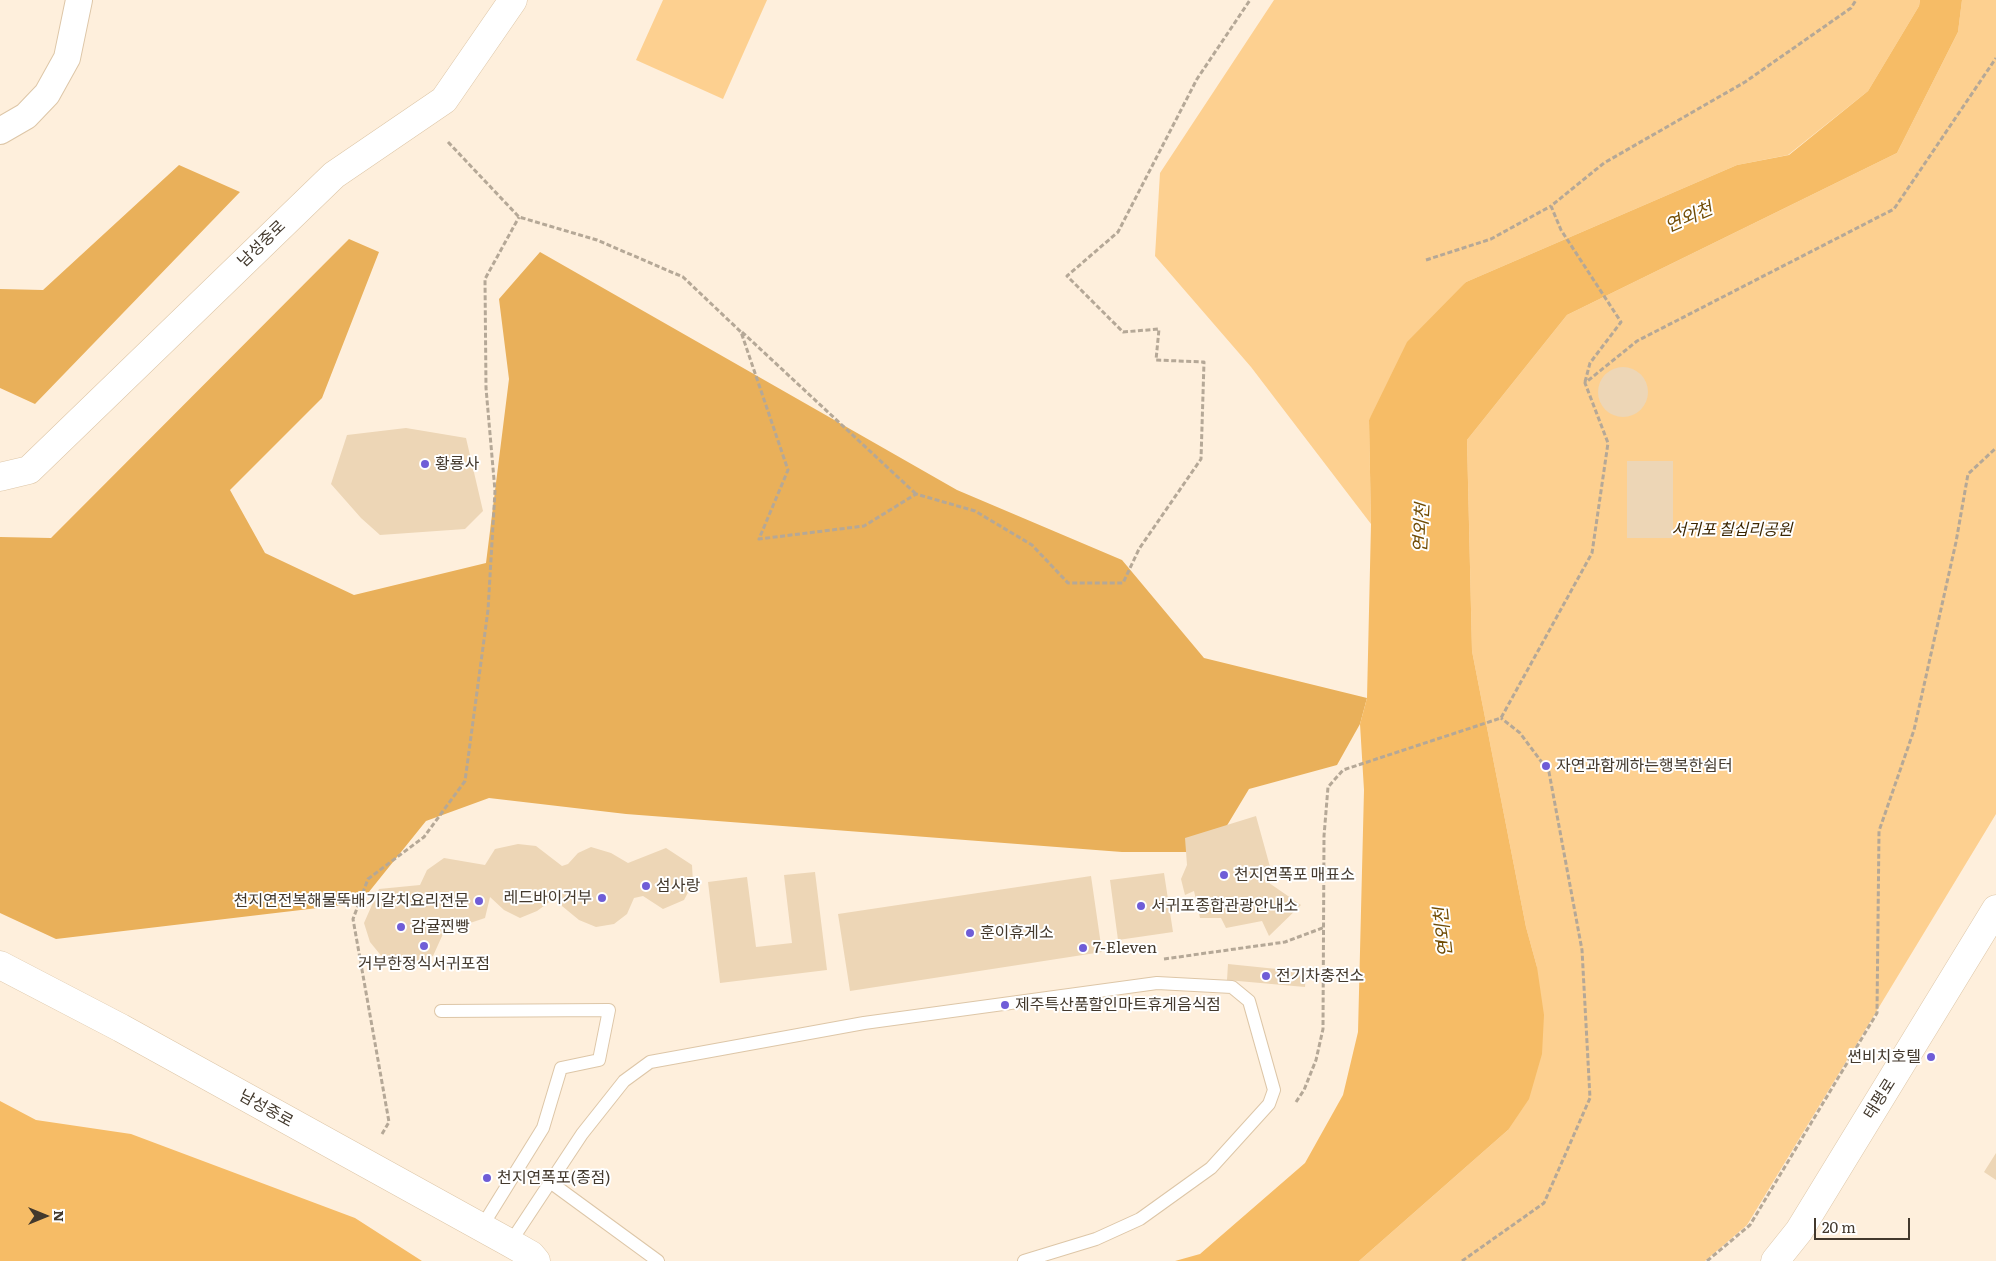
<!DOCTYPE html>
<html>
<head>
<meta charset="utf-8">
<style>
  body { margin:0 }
  #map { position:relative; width:1996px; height:1261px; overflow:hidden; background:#feefdc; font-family:Literata,serif }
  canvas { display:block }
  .north { position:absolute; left:20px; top:1191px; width:50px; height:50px; -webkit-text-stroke:4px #fff; paint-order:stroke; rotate:90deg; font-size:14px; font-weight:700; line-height:20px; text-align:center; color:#43392d }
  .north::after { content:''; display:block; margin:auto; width:18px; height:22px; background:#43392d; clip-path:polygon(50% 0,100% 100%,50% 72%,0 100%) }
  .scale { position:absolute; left:1814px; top:1218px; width:96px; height:22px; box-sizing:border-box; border:2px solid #43392d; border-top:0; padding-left:6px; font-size:15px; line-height:18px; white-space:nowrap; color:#43392d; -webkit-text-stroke:4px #fff; paint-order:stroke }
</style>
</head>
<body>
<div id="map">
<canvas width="1996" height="1261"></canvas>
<div class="north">N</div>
<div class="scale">20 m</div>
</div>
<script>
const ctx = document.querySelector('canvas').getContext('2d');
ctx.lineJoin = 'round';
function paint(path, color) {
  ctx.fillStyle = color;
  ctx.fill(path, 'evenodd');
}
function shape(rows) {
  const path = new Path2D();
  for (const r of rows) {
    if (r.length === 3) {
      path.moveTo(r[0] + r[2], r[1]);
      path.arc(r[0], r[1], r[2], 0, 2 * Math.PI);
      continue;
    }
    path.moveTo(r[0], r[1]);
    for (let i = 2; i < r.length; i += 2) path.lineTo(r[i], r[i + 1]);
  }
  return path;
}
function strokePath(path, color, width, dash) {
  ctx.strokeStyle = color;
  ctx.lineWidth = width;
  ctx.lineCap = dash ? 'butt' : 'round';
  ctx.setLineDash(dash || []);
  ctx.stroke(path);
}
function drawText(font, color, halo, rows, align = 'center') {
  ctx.font = font + ' Literata,"Noto Sans KR",serif';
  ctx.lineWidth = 4;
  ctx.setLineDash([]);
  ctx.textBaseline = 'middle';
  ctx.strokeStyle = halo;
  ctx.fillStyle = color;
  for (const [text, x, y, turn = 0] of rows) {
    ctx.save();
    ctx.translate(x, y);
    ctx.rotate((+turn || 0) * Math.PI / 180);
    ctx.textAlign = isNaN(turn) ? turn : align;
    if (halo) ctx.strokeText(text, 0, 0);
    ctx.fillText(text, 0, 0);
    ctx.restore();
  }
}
paint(shape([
  [663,0,767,0,723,99,636,60],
  [1274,0,1920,0,1919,6,1868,91,1788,155,1737,165,1466,282,1369,420,1371,524,1251,367,1155,256,1160,173],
  [1962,0,1996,0,1996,814,1747,1225,1705,1261,1359,1261,1508,1130,1537,967,1526,927,1472,651,1467,440,1567,315,1897,153,1958,32]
]), '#fdd090');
paint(shape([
  [179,165,240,192,35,404,0,388,0,289,43,290],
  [349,239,379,252,322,398,230,490,265,553,354,595,486,563,509,379,499,299,540,252,957,490,1122,560,1204,658,1367,698,1360,724,1337,765,1249,789,1211,852,1122,852,626,814,489,798,426,821,360,903,56,939,0,913,0,537,51,538]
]), '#e9b05a');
paint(shape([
  [1920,0,1962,0,1958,32,1897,153,1567,315,1467,440,1472,651,1526,927,1537,967,1544,1015,1542,1054,1529,1099,1508,1130,1359,1261,1175,1261,1200,1254,1305,1163,1343,1095,1358,1032,1364,790,1360,724,1367,698,1371,524,1369,420,1407,342,1466,282,1737,165,1789,155,1868,91,1919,6],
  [0,1101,36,1120,131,1134,355,1218,422,1261,0,1261]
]), '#f6bc66');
paint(shape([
  [1623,392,25],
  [406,428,466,438,483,511,465,529,380,535,361,518,331,484,347,435],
  [1627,461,1673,461,1673,538,1627,538],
  [1256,816,1272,874,1259,876,1301,905,1269,936,1262,921,1226,928,1221,918,1200,918,1194,891,1185,895,1181,879,1187,865,1185,838],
  [518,844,536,846,562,866,568,864,578,853,591,847,611,853,628,863,666,848,692,865,693,883,684,900,663,909,643,896,634,898,627,914,614,924,596,927,579,920,562,906,557,890,552,900,537,911,520,918,504,910,490,897,485,918,464,925,447,925,433,956,421,961,397,962,383,958,370,942,364,923,379,889,420,885,427,870,444,858,485,865,495,849],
  [815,872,827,970,720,983,708,882,747,877,756,947,792,943,784,875],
  [1164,873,1173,932,1118,940,1110,880],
  [1091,876,1102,952,850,991,838,914],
  [1228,964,1306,972,1305,987,1227,980],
  [1996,1153,1996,1180,1984,1172]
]), '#edd6b6');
const lane = shape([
  [441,1011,609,1010,599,1060,561,1068,543,1128,481,1228],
  [550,1182,658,1261],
  [510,1243,582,1134,624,1081,650,1062,864,1023,1157,983,1232,987,1249,1001,1274,1090,1269,1104,1211,1168,1140,1219,1096,1239,1024,1261]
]);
const street = shape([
  [0,131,26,116,47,94,67,58,79,0]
]);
const secondary = shape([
  [0,477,29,470,334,175,444,100,513,0],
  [0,965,121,1028,510,1243,531,1255,536,1261],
  [1775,1261,1799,1231,1996,909]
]);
strokePath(lane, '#ddc6a7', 14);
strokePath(street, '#ddc6a7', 28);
strokePath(secondary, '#ddc6a7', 29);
strokePath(shape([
  [448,142,519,217,597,240,683,277,741,332,788,470,759,539,864,526,916,494,975,511,1032,545,1068,583,1123,583,1139,549,1201,459,1204,362,1156,360,1159,329,1123,332,1067,276,1118,232,1197,79,1250,0],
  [1426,260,1491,239,1551,206],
  [742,332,916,494],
  [1585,382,1590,363,1621,322,1561,230,1551,206,1604,163,1745,82,1851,8,1856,0],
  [1164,959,1285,942,1325,927],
  [1296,1102,1304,1090,1316,1060,1323,1029,1324,836,1328,787,1343,770,1501,718,1592,553,1608,443,1585,383,1637,341,1894,209,1996,58],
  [382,1134,389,1122,353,919,368,879,424,837,465,781,488,610,495,491,486,388,485,279,519,217],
  [1462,1261,1544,1203,1590,1098,1582,950,1549,772,1520,733,1501,718],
  [1707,1261,1750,1225,1877,1013,1879,831,1914,730,1956,542,1968,474,1996,448]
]), '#b5a897', 3, [5, 2.5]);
strokePath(lane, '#fff', 12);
strokePath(street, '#fff', 26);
strokePath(secondary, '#fff', 28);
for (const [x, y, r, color] of [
  [425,464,5,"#6f5dd7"],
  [1546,766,5,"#6f5dd7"],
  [1224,875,5,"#6f5dd7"],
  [646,886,5,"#6f5dd7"],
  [602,898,5,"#6f5dd7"],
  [479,901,5,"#6f5dd7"],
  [1141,906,5,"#6f5dd7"],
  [401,927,5,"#6f5dd7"],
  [970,933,5,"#6f5dd7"],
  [424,946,5,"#6f5dd7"],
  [1083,948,5,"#6f5dd7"],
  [1266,976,5,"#6f5dd7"],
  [1005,1005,5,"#6f5dd7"],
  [1931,1057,5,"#6f5dd7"],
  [487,1178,5,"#6f5dd7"]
]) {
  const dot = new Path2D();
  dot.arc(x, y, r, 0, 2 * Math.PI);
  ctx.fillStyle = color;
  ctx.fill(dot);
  strokePath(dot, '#fff', 2);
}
drawText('16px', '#43392d', '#fff', [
  ["남성중로",262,244,-44],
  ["태평로",1880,1099,-58],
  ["남성중로",266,1109,29]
]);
drawText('16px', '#43392d', '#fff', [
  ["황룡사",435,464],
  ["자연과함께하는행복한쉼터",1556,766],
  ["천지연폭포 매표소",1234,875],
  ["섬사랑",656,886],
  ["레드바이거부",592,898,"right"],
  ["천지연전복해물뚝배기갈치요리전문",469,901,"right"],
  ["서귀포종합관광안내소",1151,906],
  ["감귤찐빵",411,927],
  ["훈이휴게소",980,933],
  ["7-Eleven",1093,948],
  ["거부한정식서귀포점",424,964,"center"],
  ["전기차충전소",1276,976],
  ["제주특산품할인마트휴게음식점",1015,1005],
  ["썬비치호텔",1921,1057,"right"],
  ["천지연폭포(종점)",497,1178]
], 'left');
drawText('italic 16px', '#3b2500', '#fff', [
  ["서귀포 칠십리공원",1732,530]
]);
drawText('italic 18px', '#714c05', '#fff', [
  ["연외천",1689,218,-23],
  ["연외천",1422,528,-87],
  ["연외천",1444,932,-96]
]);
</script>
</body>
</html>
